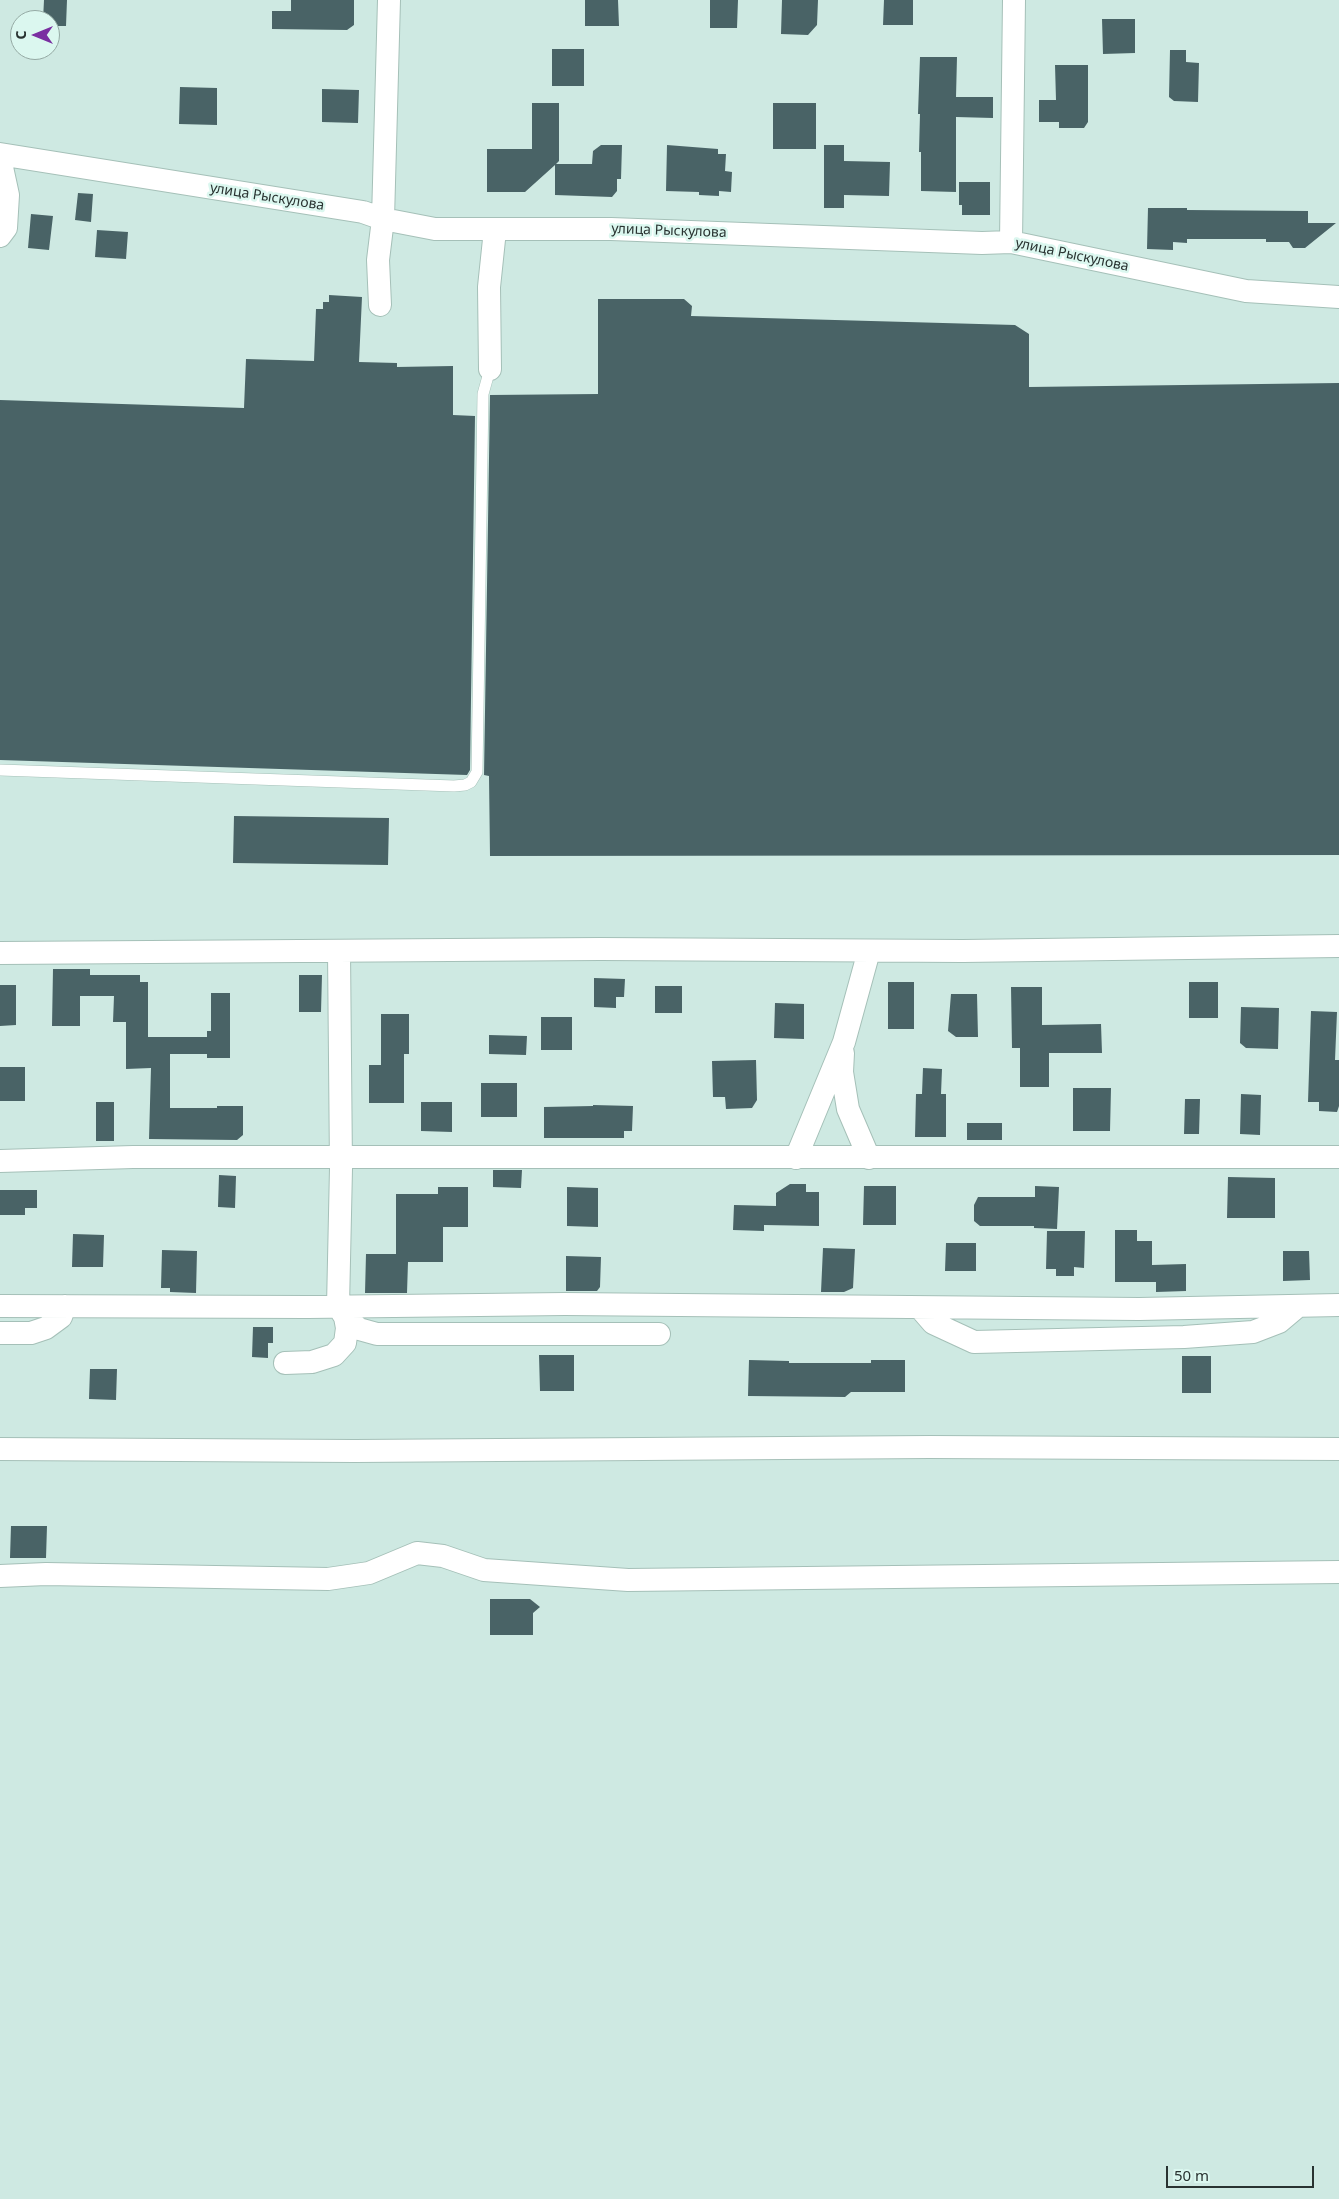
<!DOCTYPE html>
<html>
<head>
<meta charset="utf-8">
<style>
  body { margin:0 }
  #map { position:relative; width:1339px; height:2199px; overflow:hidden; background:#cee9e2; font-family:"Noto Sans",sans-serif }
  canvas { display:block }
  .north { position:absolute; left:10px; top:10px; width:50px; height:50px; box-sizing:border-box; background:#dbf7ef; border:1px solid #94a9a3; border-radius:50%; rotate:270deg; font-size:14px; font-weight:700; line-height:20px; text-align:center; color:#293331 }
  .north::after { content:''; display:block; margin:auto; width:18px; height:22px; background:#7a2fa1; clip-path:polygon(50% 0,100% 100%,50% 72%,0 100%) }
  .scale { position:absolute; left:1166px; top:2166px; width:148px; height:22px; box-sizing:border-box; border:2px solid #293331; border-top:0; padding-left:6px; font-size:15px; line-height:18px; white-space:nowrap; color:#293331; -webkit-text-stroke:4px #dbf7ef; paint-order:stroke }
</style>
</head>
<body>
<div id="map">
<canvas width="1339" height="2199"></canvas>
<div class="north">С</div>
<div class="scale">50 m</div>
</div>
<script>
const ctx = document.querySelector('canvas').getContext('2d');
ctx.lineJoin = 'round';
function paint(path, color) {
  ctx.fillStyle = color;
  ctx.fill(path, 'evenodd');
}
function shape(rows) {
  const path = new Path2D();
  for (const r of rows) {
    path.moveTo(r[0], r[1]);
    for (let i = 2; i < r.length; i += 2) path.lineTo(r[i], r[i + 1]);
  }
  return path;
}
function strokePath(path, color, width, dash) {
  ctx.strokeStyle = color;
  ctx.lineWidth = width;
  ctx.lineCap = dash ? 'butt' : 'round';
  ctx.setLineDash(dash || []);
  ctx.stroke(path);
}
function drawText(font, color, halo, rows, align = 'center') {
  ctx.font = font + ' "Noto Sans",sans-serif';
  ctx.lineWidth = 5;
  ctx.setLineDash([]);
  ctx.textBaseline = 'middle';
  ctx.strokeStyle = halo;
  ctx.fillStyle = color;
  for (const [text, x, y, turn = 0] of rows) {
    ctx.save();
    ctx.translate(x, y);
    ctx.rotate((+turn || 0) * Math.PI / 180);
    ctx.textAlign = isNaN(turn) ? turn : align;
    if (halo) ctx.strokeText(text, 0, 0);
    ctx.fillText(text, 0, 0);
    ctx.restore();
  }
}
paint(shape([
  [44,0,67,0,66,26,50,26,50,20,43,20],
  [291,0,354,0,354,25,347,30,272,29,272,11,291,11],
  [585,0,618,0,619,26,585,26],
  [710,0,738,0,737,28,710,28],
  [782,0,818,0,817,25,808,35,781,34],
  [884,0,913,0,913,25,883,25],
  [1102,19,1135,19,1135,53,1103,54],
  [552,49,584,49,584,86,552,86],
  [1170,50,1186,50,1186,62,1199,63,1198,102,1174,101,1169,97],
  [920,57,957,57,956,97,993,97,993,118,956,117,956,192,921,191,921,152,919,152,920,114,918,114],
  [1055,65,1088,65,1088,122,1084,128,1059,128,1059,122,1039,122,1039,100,1056,100],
  [180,87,217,88,217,125,179,124],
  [322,89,359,90,358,123,322,122],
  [532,103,559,103,559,161,556,164,592,164,593,151,601,145,622,145,621,179,617,179,617,191,612,197,555,195,555,165,525,192,487,192,487,149,532,149],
  [773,103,816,103,816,149,773,149],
  [667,145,718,149,718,154,726,154,725,171,732,172,731,192,719,191,719,196,699,195,699,192,666,191],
  [824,145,844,145,844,161,890,162,889,196,844,195,844,208,824,208],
  [959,182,990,182,990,215,962,215,962,205,959,205],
  [78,193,93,194,91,222,75,220],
  [1148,208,1187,208,1187,210,1308,211,1308,223,1336,223,1305,248,1293,248,1289,242,1266,242,1266,239,1187,239,1187,243,1173,242,1173,250,1147,249],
  [31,214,53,216,49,250,28,248],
  [97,230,128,232,126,259,95,257],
  [329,295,362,297,359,362,397,363,397,367,453,366,453,415,475,416,470,770,467,775,0,760,0,400,244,408,246,359,314,361,316,309,323,309,323,302,329,302],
  [598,299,684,299,692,306,691,316,1015,325,1029,334,1029,387,1339,383,1339,855,490,856,489,776,484,775,490,395,598,394],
  [234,816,389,818,388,865,233,863],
  [53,969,90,969,90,975,140,975,140,982,148,982,148,1037,207,1037,207,1031,211,1031,211,993,230,993,230,1058,207,1058,207,1054,170,1054,170,1108,217,1108,217,1106,243,1106,243,1135,237,1140,149,1139,151,1068,126,1069,126,1022,113,1022,114,996,80,996,80,1026,52,1026],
  [299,975,322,975,321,1012,299,1012],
  [594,978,625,979,624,997,616,997,616,1008,594,1007],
  [888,982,914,982,914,1029,888,1029],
  [1189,982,1218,982,1218,1018,1189,1018],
  [0,985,16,985,16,1025,0,1026],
  [655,986,682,986,682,1013,655,1013],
  [1011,987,1042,987,1042,1025,1101,1024,1102,1053,1049,1053,1049,1087,1020,1087,1020,1048,1012,1048],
  [951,994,977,994,978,1037,956,1037,948,1031],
  [775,1003,804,1004,804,1039,774,1038],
  [1241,1007,1279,1008,1278,1049,1246,1048,1240,1043],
  [1311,1011,1337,1012,1335,1060,1339,1060,1339,1106,1337,1112,1319,1111,1319,1102,1308,1102],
  [381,1014,409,1014,409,1054,404,1054,404,1103,369,1103,369,1065,381,1065],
  [541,1017,572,1017,572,1050,541,1050],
  [489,1035,527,1036,526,1055,489,1054],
  [756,1060,757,1100,752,1108,726,1109,725,1097,713,1097,712,1061],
  [0,1067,25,1067,25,1101,0,1101],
  [923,1068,942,1069,941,1094,946,1094,946,1137,915,1137,916,1094,922,1094],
  [481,1083,517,1083,517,1117,481,1117],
  [1073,1088,1111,1088,1110,1131,1073,1131],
  [1241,1094,1261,1095,1260,1135,1240,1134],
  [1185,1099,1200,1099,1199,1134,1184,1134],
  [96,1102,114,1102,114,1141,96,1141],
  [421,1102,452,1102,452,1132,421,1131],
  [593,1105,633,1106,632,1131,624,1131,624,1138,544,1138,544,1107,593,1106],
  [967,1123,1002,1123,1002,1140,967,1140],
  [493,1170,522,1170,521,1188,493,1187],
  [219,1175,236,1176,235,1208,218,1207],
  [1228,1177,1275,1178,1275,1218,1227,1218],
  [790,1184,806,1184,806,1192,819,1192,819,1226,764,1225,764,1231,733,1230,734,1205,776,1206,776,1193],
  [864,1186,896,1186,896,1225,863,1225],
  [1035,1186,1059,1187,1057,1229,1034,1228,1034,1226,980,1226,974,1221,974,1205,978,1197,1035,1197],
  [438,1187,468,1187,468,1227,443,1227,443,1262,408,1262,407,1293,365,1293,366,1254,396,1254,396,1194,438,1194],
  [567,1187,598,1188,598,1227,567,1226],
  [0,1190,37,1190,37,1208,25,1208,25,1215,0,1215],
  [1115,1230,1137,1230,1137,1241,1152,1241,1152,1265,1186,1264,1186,1291,1156,1292,1156,1282,1115,1282],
  [1047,1231,1085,1231,1084,1268,1074,1267,1074,1276,1056,1276,1056,1269,1046,1269],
  [73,1234,104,1235,103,1267,72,1267],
  [946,1243,976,1243,976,1271,945,1271],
  [823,1248,855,1249,853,1288,844,1292,821,1292],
  [162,1250,197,1251,196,1293,170,1292,170,1288,161,1288],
  [1283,1251,1309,1251,1310,1280,1283,1281],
  [566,1256,601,1257,600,1287,597,1291,566,1291],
  [253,1327,273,1327,273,1343,268,1343,268,1358,252,1357],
  [539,1355,574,1355,574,1391,540,1391],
  [1182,1356,1211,1356,1211,1393,1182,1393],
  [749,1360,789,1361,789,1363,871,1363,871,1360,905,1360,905,1392,851,1392,845,1397,748,1396],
  [90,1369,117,1369,116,1400,89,1399],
  [11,1526,47,1526,46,1558,10,1558],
  [490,1599,530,1599,540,1607,533,1613,533,1635,490,1635]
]), '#496366');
const service = shape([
  [0,770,454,786,465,785,471,782,477,772,483,394,490,369]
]);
const minor = shape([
  [0,154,363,212,383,219,435,229,611,229,982,243,1011,242,1246,291,1339,297],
  [0,158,8,195,6,228,0,236],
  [1011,242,1014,0],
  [380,305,378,260,383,219,389,0],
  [490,369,489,287,495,230],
  [339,951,341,1168,338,1306,345,1317,359,1329,377,1334,659,1334],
  [0,953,600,949,963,951,1339,946],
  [843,1053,842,1072,848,1109,869,1158],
  [796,1158,844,1042,869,951],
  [0,1161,133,1157,1339,1157],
  [0,1306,308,1307,565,1304,1139,1309,1339,1305],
  [920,1308,933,1323,974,1342,1184,1337,1253,1332,1279,1322,1298,1306],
  [0,1333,31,1333,46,1328,61,1317,65,1306],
  [285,1363,312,1362,334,1355,345,1343,347,1328,345,1317],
  [0,1449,355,1451,930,1447,1339,1449],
  [0,1576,46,1574,328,1579,369,1573,417,1553,443,1556,484,1570,628,1580,1339,1572]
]);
strokePath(service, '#a5c0b8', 12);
strokePath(minor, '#a5c0b8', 24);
strokePath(service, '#fff', 11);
strokePath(minor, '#fff', 22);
drawText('14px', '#293331', '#dbf7ef', [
  ["улица Рыскулова",267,197,9],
  ["улица Рыскулова",669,231,2],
  ["улица Рыскулова",1072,255,12]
]);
</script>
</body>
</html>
